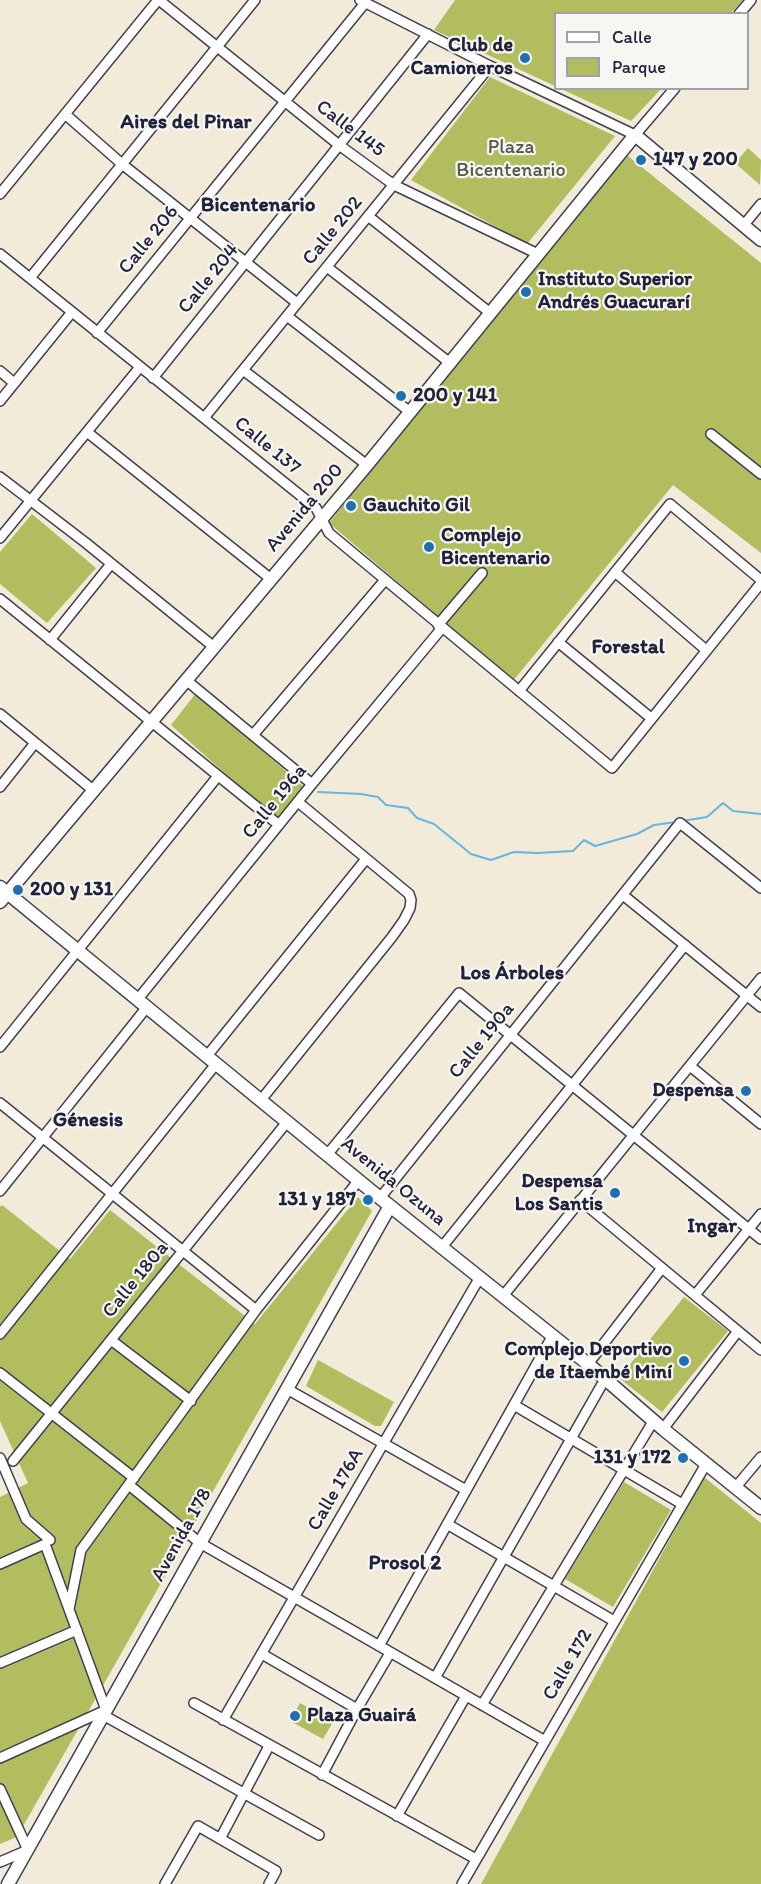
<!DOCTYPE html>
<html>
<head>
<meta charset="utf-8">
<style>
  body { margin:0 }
  #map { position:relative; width:761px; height:1884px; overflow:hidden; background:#f2ebd9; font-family:Itim,sans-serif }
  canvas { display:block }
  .legend { position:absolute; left:554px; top:12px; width:195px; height:78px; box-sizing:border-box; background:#f6f6f2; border:2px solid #a1a1a9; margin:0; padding:8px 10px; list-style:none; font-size:18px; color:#22223b }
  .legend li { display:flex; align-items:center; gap:12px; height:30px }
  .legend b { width:30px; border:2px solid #a1a1a9 }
</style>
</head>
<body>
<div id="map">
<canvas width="761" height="1884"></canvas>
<ul class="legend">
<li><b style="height:8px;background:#fff"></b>Calle</li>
<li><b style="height:16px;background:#b1bd5f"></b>Parque</li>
</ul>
</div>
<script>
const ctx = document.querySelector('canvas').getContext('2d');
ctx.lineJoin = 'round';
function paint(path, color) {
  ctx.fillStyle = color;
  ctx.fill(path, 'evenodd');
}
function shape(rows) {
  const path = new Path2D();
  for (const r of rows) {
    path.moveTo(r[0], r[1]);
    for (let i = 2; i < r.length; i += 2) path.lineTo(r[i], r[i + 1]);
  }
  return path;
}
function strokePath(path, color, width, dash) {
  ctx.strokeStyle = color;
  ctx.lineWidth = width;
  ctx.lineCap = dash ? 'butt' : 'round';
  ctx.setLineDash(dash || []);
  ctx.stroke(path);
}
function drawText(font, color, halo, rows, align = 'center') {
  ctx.font = font + ' Itim,sans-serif';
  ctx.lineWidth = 4.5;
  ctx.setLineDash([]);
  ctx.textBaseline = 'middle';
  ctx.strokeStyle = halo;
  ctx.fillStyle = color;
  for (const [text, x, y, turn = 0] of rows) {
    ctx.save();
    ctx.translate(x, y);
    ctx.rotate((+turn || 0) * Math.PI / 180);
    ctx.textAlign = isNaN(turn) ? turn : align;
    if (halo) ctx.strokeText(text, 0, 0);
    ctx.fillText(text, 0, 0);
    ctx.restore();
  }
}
paint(shape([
  [455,0,743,0,731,13,556,14,555,86,434,30],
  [490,77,615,136,527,244,411,180],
  [561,89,661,88,661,89,631,121],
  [748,148,761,160,760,185,735,163],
  [623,152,761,263,761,553,673,485,513,681,329,523],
  [32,514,96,568,47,623,0,584,0,552],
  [196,693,304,787,278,821,171,725],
  [358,1197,372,1211,17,1837,0,1844,0,1497,28,1483,0,1421,0,1207,2,1205,70,1259,110,1210,255,1324],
  [684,1297,728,1331,662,1412,619,1378],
  [318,1360,394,1402,381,1426,375,1426,306,1386],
  [704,1477,761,1523,761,1884,481,1884],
  [624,1482,671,1510,613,1607,565,1579],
  [300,1703,333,1722,323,1739,290,1721]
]), '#b1bd5f');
strokePath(shape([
  [318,792,361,794,378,797,386,805,408,808,417,818,434,824,471,854,491,860,514,852,537,853,573,851,584,840,595,846,637,834,654,825,676,822],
  [682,821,707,817,723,803,733,811,761,814]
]), '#65b6e0', 2);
const street = shape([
  [159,0,339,145,394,185,538,254],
  [360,0,490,66,635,135,675,88],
  [739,14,751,0],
  [65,114,122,164,297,303],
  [0,194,158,0],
  [368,216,489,312],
  [743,226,761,204],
  [0,254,316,508,329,533,612,768,761,583],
  [327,267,450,363],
  [30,278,255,0],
  [287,316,410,412],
  [97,333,365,3],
  [243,370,367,465],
  [0,371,14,383],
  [153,378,428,34],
  [0,401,72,312],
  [204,418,490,66],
  [87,432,271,579],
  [711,434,761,474],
  [0,477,86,543,214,647],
  [0,538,140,367],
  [615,572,706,650],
  [0,599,279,825],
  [438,625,482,573],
  [50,640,111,564],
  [558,642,651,718],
  [186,680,312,784],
  [519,691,670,504,761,580],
  [0,714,93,790],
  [253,735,385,580],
  [0,787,35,743],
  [623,895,761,1007],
  [138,999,312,784,442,628],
  [0,1047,218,776],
  [207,1056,366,859],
  [690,1066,761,1124],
  [261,1100,392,937,404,920,410,908,411,900,409,894,298,802],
  [0,1103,256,1310],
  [327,1155,459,993,761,1239],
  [0,1191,147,1007],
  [380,1198,680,823,761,888],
  [580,1200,761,1350],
  [442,1247,685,945],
  [695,1295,761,1214],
  [503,1296,761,978],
  [0,1334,216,1064],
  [111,1340,191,1401],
  [588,1364,662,1268],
  [0,1373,134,1478],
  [287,1389,466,1490],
  [514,1405,682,1504],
  [663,1429,738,1331],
  [0,1458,26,1519,50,1540],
  [13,1461,287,1122],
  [129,1485,200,1543,545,1741],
  [735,1488,761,1457],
  [447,1524,614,1621],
  [0,1564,45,1544,106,1710,0,1758],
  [69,1609,81,1550,256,1310,359,1180],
  [379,1646,553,1335],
  [262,1654,357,1709],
  [0,1663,77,1630],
  [435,1678,605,1379],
  [194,1703,476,1859],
  [482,1705,654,1420],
  [103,1715,319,1835],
  [223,1720,480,1277],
  [322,1775,357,1709,390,1653],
  [0,1789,28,1850,0,1862],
  [397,1816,466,1696],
  [220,1839,269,1746],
  [165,1884,198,1826,276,1871,269,1884],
  [462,1884,706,1464]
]);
const secondary = shape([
  [0,887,380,1198,588,1364,663,1429,761,1508],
  [0,902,367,465,635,135,761,240],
  [8,1884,390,1206]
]);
strokePath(street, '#414053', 12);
strokePath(secondary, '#414053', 15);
strokePath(street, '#fff', 9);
strokePath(secondary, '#fff', 12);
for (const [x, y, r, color] of [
  [525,58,6,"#1f6fb2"],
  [641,160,6,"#1f6fb2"],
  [526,292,6,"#1f6fb2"],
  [401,396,6,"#1f6fb2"],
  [351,506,6,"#1f6fb2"],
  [429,547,6,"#1f6fb2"],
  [18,890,6,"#1f6fb2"],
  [746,1091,6,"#1f6fb2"],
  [615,1193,6,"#1f6fb2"],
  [368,1200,6,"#1f6fb2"],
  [684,1361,6,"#1f6fb2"],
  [683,1458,6,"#1f6fb2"],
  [295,1716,6,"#1f6fb2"]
]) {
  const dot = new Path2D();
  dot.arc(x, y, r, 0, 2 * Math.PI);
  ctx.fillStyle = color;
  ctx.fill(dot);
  strokePath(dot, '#f6f6f2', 2);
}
drawText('bold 20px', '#22223b', '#f6f6f2', [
  ["Club de",513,46,"right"],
  ["Camioneros",513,69,"right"],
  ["147 y 200",653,160],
  ["Instituto Superior",538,280],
  ["Andrés Guacurarí",538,303],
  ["200 y 141",413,396],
  ["Gauchito Gil",363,506],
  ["Complejo",441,536],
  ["Bicentenario",441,559],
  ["200 y 131",30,890],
  ["Despensa",734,1091,"right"],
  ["Despensa",603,1182,"right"],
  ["Los Santis",603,1205,"right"],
  ["131 y 187",356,1200,"right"],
  ["Complejo Deportivo",672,1350,"right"],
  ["de Itaembé Miní",672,1373,"right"],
  ["131 y 172",671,1458,"right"],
  ["Plaza Guairá",307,1716]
], 'left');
drawText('20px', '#22223b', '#f6f6f2', [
  ["Calle 145",350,129,37],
  ["Calle 202",333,231,-51],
  ["Calle 206",149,240,-51],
  ["Calle 204",209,279,-51],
  ["Calle 137",267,446,39],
  ["Avenida 200",305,508,-50],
  ["Calle 196a",275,802,-51],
  ["Calle 190a",482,1041,-51],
  ["Avenida Ozuna",393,1182,39],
  ["Calle 180a",136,1280,-51],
  ["Calle 176A",336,1490,-60],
  ["Avenida 178",182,1535,-61],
  ["Calle 172",568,1665,-60]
]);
drawText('20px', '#545848', '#f6f6f2', [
  ["Plaza",511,148],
  ["Bicentenario",511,171]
]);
drawText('bold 21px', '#22223b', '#f6f6f2', [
  ["Aires del Pinar",186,123],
  ["Bicentenario",258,206],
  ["Forestal",628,648],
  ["Los Árboles",512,974],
  ["Génesis",88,1121],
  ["Ingar",712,1227],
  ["Prosol 2",405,1564]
]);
</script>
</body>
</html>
